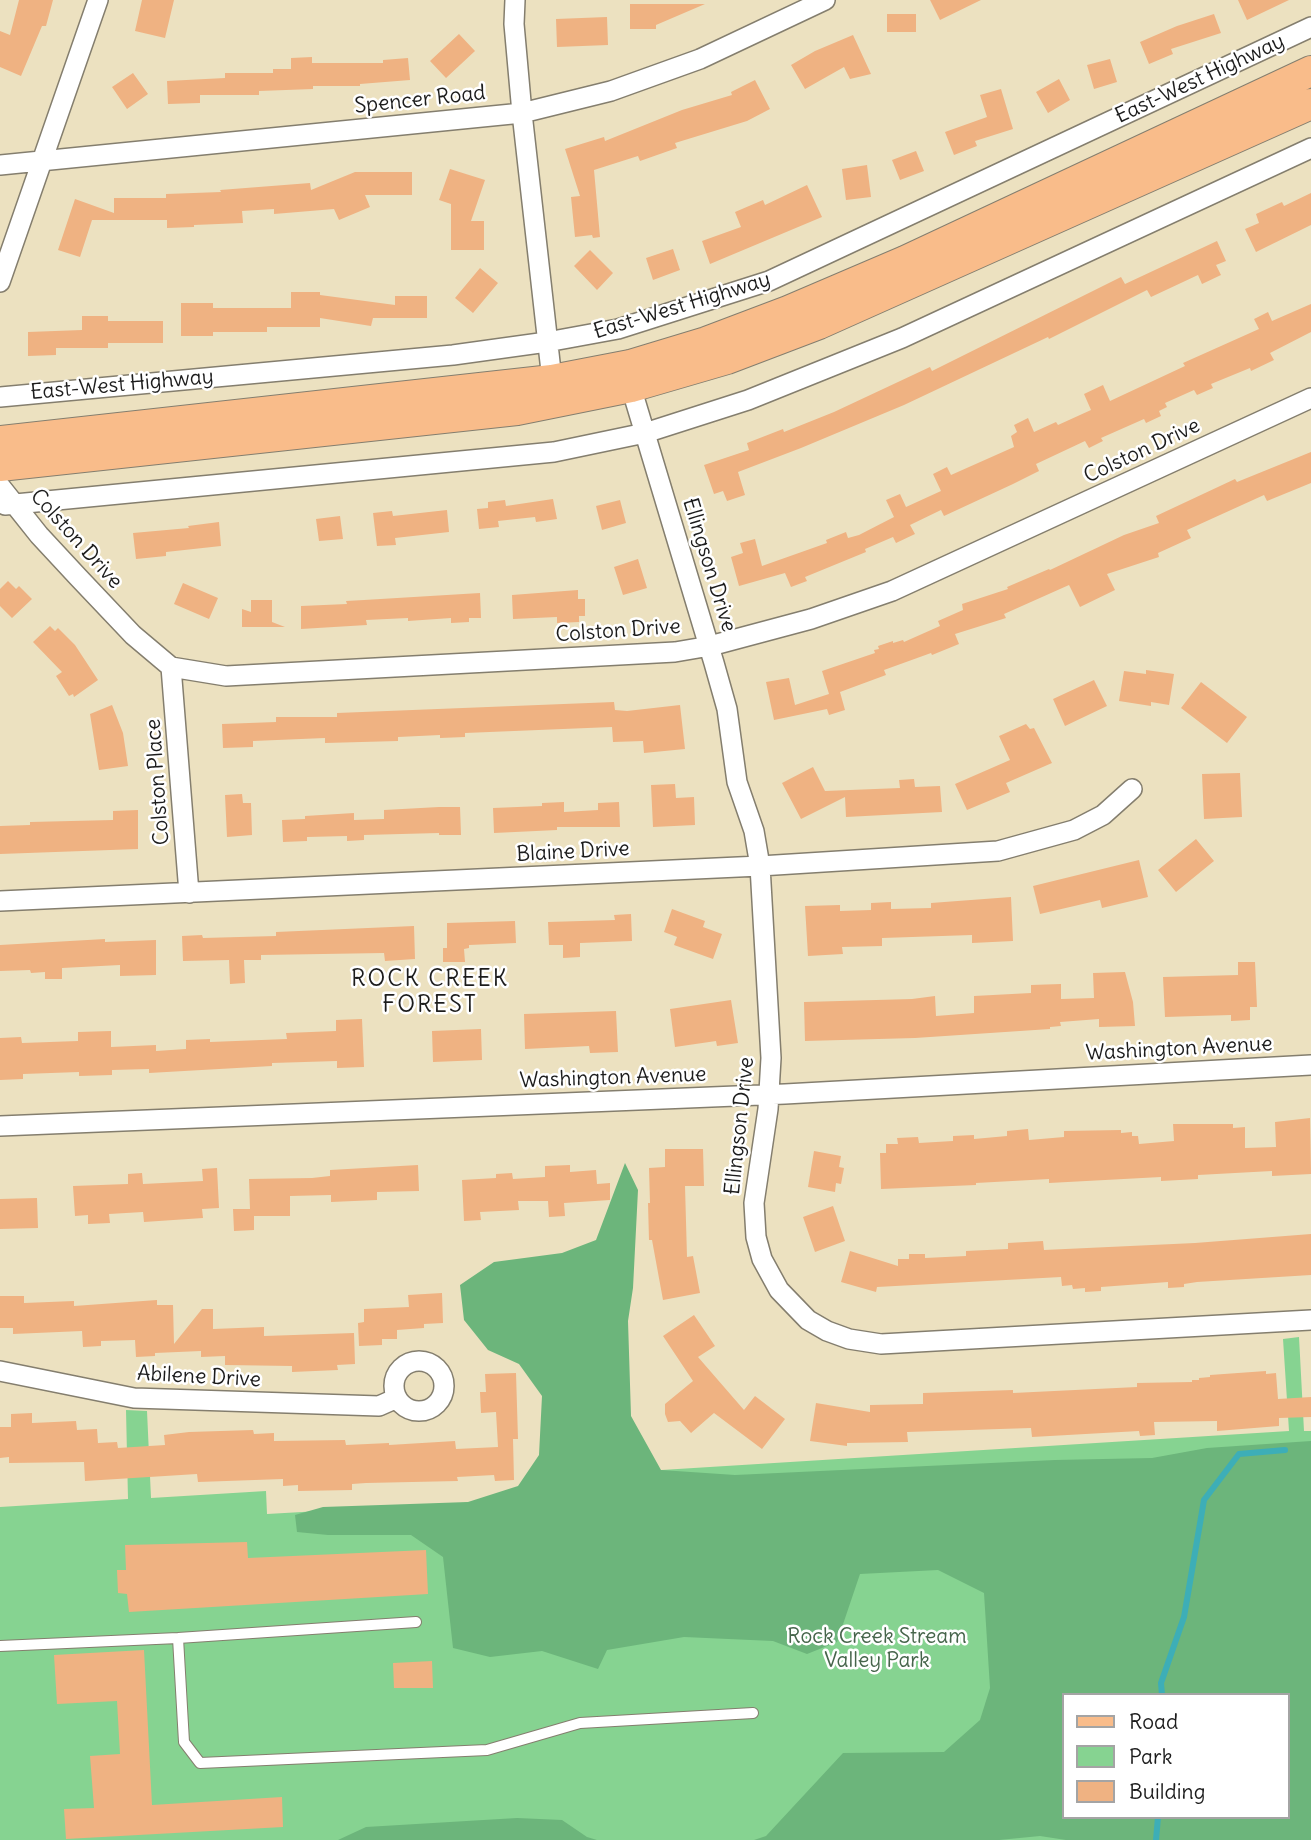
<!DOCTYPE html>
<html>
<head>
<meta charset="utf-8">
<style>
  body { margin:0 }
  #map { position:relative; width:1311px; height:1840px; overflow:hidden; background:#ece1c0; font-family:Delius,sans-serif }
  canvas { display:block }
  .legend { position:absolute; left:1062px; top:1693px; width:228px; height:126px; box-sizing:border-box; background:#fff; border:2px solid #a4a4a4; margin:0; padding:9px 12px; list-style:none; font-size:21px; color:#1c1c1c }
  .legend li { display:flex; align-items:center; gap:14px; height:35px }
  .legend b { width:35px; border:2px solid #a4a4a4 }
</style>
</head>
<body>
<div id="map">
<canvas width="1311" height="1840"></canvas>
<ul class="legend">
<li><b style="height:9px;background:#f9bc8a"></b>Road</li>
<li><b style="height:19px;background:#86d391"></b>Park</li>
<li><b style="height:19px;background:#efb282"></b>Building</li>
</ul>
</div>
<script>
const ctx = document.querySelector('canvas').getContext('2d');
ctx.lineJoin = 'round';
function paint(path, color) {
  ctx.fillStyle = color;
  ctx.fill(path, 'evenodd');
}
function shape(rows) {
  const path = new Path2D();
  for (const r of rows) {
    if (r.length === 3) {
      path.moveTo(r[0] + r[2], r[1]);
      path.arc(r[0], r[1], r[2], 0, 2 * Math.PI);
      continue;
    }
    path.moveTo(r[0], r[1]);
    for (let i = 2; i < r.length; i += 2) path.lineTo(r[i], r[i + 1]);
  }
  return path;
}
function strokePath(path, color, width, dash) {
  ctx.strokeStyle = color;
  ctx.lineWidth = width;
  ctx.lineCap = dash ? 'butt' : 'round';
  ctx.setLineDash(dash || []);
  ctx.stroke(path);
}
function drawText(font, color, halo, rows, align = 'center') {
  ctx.font = font + ' Delius,sans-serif';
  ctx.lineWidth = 5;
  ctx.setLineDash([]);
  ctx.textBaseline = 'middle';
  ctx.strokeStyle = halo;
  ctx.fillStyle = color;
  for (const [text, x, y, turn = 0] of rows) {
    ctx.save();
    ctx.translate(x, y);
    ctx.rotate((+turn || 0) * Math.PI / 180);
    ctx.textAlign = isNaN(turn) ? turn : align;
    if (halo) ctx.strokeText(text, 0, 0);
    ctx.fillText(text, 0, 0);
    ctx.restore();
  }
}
paint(shape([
  [1299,1337,1304,1431,1311,1431,1311,1840,0,1840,0,1507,128,1499,126,1410,147,1411,151,1498,266,1491,267,1514,549,1498,549,1477,1289,1431,1283,1339],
  [1064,1695,1288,1695,1288,1817,1064,1817]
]), '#86d391');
paint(shape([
  [625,1163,638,1190,633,1288,628,1321,631,1416,661,1470,735,1475,1055,1460,1152,1458,1207,1448,1311,1441,1311,1840,1066,1840,1040,1836,999,1840,754,1840,766,1836,843,1753,944,1752,980,1720,990,1688,984,1593,938,1570,860,1574,837,1642,807,1654,773,1641,684,1637,607,1650,598,1669,542,1651,490,1657,453,1648,443,1557,411,1535,328,1535,297,1532,295,1515,323,1507,468,1502,518,1486,539,1455,542,1396,519,1364,488,1350,464,1320,460,1285,494,1262,562,1253,596,1240],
  [1064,1695,1288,1695,1288,1817,1064,1817],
  [517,1818,562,1820,587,1837,597,1840,338,1840,366,1827]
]), '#6cb57b');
strokePath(shape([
  [1162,1695,1161,1683,1184,1617,1204,1500,1239,1454,1285,1450],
  [1156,1840,1158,1817]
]), '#3daeb7', 6);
paint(shape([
  [19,0,53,0,46,26,42,26,21,76,0,67,0,31,10,35],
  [142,0,174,0,165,38,135,31],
  [930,0,981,0,940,20],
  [1238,0,1289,0,1247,20],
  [630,4,705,4,656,25,656,29,630,29],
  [887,14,916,14,916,32,887,32],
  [1214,14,1221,33,1171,49,1173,54,1149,64,1140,42,1177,26],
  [607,17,608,45,557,47,556,19],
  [459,34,475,51,446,78,430,61],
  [853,35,871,74,850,79,844,67,805,89,791,65,815,51],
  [312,57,312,63,383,63,383,60,408,58,410,80,360,84,360,86,313,86,313,89,259,91,259,95,200,95,200,103,168,104,167,81,225,78,225,73,273,73,273,69,291,69,291,58],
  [1110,59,1117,82,1094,89,1087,65],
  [133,73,148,94,127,109,112,87],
  [1059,79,1070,100,1048,113,1036,92],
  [755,80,770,109,747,121,675,143,677,148,640,161,638,156,594,170,600,237,593,238,592,235,575,237,571,197,580,196,565,149,604,137,605,141,682,110,732,95,731,92],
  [1001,89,1013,129,975,141,977,146,954,155,945,132,987,117,980,95],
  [916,151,924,171,900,180,892,160],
  [867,165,871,197,846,200,842,169],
  [450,169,485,180,471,221,484,221,484,250,451,250,451,204,439,200],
  [355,172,412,172,412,195,365,195,370,207,339,220,334,209,274,214,274,209,242,211,243,223,194,225,194,227,167,228,167,220,92,220,80,257,58,250,75,199,114,213,114,198,166,198,166,194,221,192,220,190,310,183,311,190],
  [807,185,822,217,710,264,702,241,741,227,735,212,763,200,765,205],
  [1311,193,1311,225,1256,252,1245,229,1259,223,1256,214,1282,202,1284,206],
  [1217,241,1226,261,1216,265,1221,275,1202,284,1198,275,1151,297,1147,290,1049,339,1048,337,904,405,801,448,738,472,745,495,727,501,723,491,714,494,704,465,749,450,747,443,783,429,784,432,834,412,930,367,932,371,1121,277,1125,284],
  [673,249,680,270,653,280,646,258],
  [590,250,613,273,597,290,574,266],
  [480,268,498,283,473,313,455,298],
  [291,292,320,292,320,295,395,305,395,296,427,296,427,318,373,318,371,326,320,318,320,327,267,327,267,332,213,332,213,336,181,336,181,303,213,303,213,308,291,308],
  [1311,304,1311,332,1270,353,1274,360,1251,371,1250,368,1211,384,1213,388,1197,395,1194,390,1165,403,1167,407,1159,411,1161,416,1146,423,1144,419,1101,438,1103,441,1089,448,1085,441,1036,464,1039,471,1013,484,944,516,941,510,910,525,915,534,896,543,893,537,865,549,866,552,805,577,807,581,791,587,785,573,739,586,731,557,743,553,740,543,755,539,762,566,827,543,826,540,846,532,848,538,859,535,894,517,886,500,900,494,906,507,941,491,933,474,947,467,951,475,1014,447,1011,436,1017,432,1014,425,1028,418,1034,432,1056,422,1058,425,1091,410,1084,394,1103,385,1110,401,1185,366,1183,363,1259,329,1254,319,1268,312,1272,321],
  [82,316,108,316,108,321,163,321,163,343,108,343,108,348,56,348,56,355,28,356,28,332,82,330],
  [1311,452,1311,483,1267,501,1264,495,1187,530,1191,538,1158,553,1159,557,1107,574,1115,590,1080,607,1069,585,1004,614,1006,618,955,634,959,644,932,655,931,653,884,670,886,675,840,692,845,710,829,715,827,709,774,720,766,682,789,678,795,705,829,694,822,671,875,653,874,650,879,649,878,646,893,641,893,643,903,640,904,642,940,626,938,621,963,610,962,604,1008,589,1007,587,1049,569,1050,570,1124,535,1159,523,1156,516,1235,479,1237,482],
  [553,499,557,519,536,522,535,517,498,521,499,527,479,529,477,509,488,508,488,502,505,500,506,506],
  [620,500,626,523,602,530,596,506],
  [447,510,449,532,395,538,396,545,377,546,373,513,392,511,393,516],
  [340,516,343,539,319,541,316,519],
  [219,522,221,546,166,552,166,556,136,559,133,533,189,528,188,526],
  [638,559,647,588,623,595,614,567],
  [8,581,16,589,19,586,32,599,12,618,0,606,0,589],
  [183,583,218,598,209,619,174,604],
  [578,590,578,599,585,599,585,616,579,616,579,622,557,623,557,617,513,619,512,595],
  [480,593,481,618,469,618,469,622,451,623,451,618,408,621,408,618,366,620,367,625,301,629,301,606,347,604,346,601,364,600],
  [251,600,272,600,272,622,285,627,242,627,242,609,251,612],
  [50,626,55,631,58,628,75,645,98,680,74,697,73,694,69,696,56,676,62,672,33,642],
  [1146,670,1174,674,1169,705,1151,702,1151,706,1119,701,1124,671,1146,674],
  [1094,680,1107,706,1065,726,1053,699],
  [1201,682,1247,717,1227,743,1181,708],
  [614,702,615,710,627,711,680,705,685,749,644,753,643,741,613,742,612,727,465,733,465,737,440,738,440,735,398,737,398,741,325,743,325,738,253,741,253,747,223,748,222,724,276,722,276,717,337,717,337,713],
  [112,705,123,733,128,766,99,770,90,714],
  [1026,724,1030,729,1034,728,1052,763,1006,783,1010,792,967,810,955,784,1010,760,999,736],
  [813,767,825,791,900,788,899,780,914,779,915,787,940,786,942,812,846,817,845,797,801,819,782,783],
  [1240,773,1242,817,1204,819,1202,774],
  [675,784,676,798,694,797,695,825,653,827,651,785],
  [242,794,243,803,251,803,252,835,227,837,225,795],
  [564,802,564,812,598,810,598,803,619,802,620,827,557,827,557,830,494,833,493,808,542,806,542,803],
  [439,807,460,807,461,835,439,835,439,833,364,835,364,840,347,841,347,836,307,837,307,841,283,842,282,820,305,819,305,816,354,813,354,820,384,819,384,810],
  [138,810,138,849,0,854,0,826,30,825,30,822,113,820,113,811],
  [1196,839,1214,861,1176,892,1158,870],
  [1139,860,1148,897,1102,908,1100,900,1040,914,1033,886],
  [1011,897,1013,941,972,943,972,935,882,938,882,946,842,947,843,954,808,956,805,906,840,905,840,911,871,910,871,903,891,902,891,909,931,908,931,903],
  [672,909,705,921,703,927,722,934,713,959,674,945,677,937,664,932],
  [631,914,632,941,580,943,580,957,563,958,563,945,549,945,548,922,615,920,614,915],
  [515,921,516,943,469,945,469,948,464,949,465,962,443,962,443,948,447,948,447,923],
  [414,926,415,959,385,961,384,953,261,955,261,960,244,960,245,983,230,984,229,960,183,961,182,936,202,935,203,938,276,936,276,932],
  [105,939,105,942,156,940,156,975,120,976,120,965,62,968,62,979,45,979,45,972,31,973,30,970,0,971,0,945],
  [1238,962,1255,962,1257,1007,1250,1007,1250,1020,1231,1021,1231,1015,1165,1017,1163,977,1238,975],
  [1125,972,1133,1002,1135,1026,1099,1027,1099,1019,1060,1022,1061,1026,1050,1027,1050,1029,915,1038,805,1041,804,1002,912,999,935,996,936,1016,974,1013,974,996,1031,993,1031,985,1061,984,1061,999,1094,998,1093,973],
  [731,1000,738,1043,717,1046,716,1041,675,1047,670,1009],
  [616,1011,618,1052,590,1053,589,1046,525,1049,524,1014],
  [362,1019,364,1067,337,1068,337,1061,272,1063,272,1066,149,1073,149,1069,112,1070,112,1075,79,1076,79,1072,23,1074,23,1079,0,1080,0,1038,21,1037,22,1043,78,1041,78,1032,111,1031,111,1047,156,1045,156,1051,186,1049,186,1040,210,1039,210,1042,287,1039,286,1033,336,1031,336,1020],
  [481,1029,482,1060,433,1062,432,1031],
  [1310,1118,1311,1174,1272,1176,1272,1171,1198,1175,1198,1179,1161,1181,1161,1177,1049,1183,1049,1179,976,1183,976,1185,881,1189,880,1153,886,1153,886,1144,898,1144,897,1138,918,1137,919,1143,953,1141,953,1136,974,1135,974,1139,1007,1136,1007,1131,1028,1129,1029,1140,1064,1137,1064,1131,1121,1130,1121,1133,1132,1132,1132,1136,1138,1136,1139,1144,1174,1141,1173,1124,1233,1124,1233,1128,1245,1127,1245,1148,1276,1147,1275,1122],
  [665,1149,703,1149,704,1186,685,1186,687,1257,693,1256,700,1293,663,1300,652,1240,649,1240,648,1203,650,1203,649,1168,665,1167],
  [814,1151,841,1156,839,1167,844,1168,841,1184,836,1183,835,1192,808,1187],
  [418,1165,419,1191,377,1192,377,1200,331,1202,331,1195,290,1196,290,1216,254,1216,254,1230,234,1231,233,1209,250,1209,249,1179,312,1178,330,1176,330,1170],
  [570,1165,570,1172,596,1170,597,1184,610,1183,610,1200,564,1203,565,1216,549,1217,548,1201,518,1201,519,1210,480,1212,481,1220,464,1221,462,1180,496,1178,496,1174,512,1173,513,1179,545,1177,545,1166],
  [217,1168,219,1208,202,1209,203,1218,144,1222,143,1212,109,1214,110,1223,88,1224,88,1215,75,1216,73,1186,128,1184,128,1174,142,1173,143,1184,203,1181,202,1169],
  [37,1198,38,1228,0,1229,0,1199],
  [833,1206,845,1241,815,1252,803,1217],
  [1311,1234,1311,1275,1197,1282,1184,1284,1184,1287,1168,1288,1168,1282,1101,1287,1101,1291,1085,1292,1085,1288,1073,1289,1072,1285,1062,1286,1061,1277,877,1287,876,1292,841,1282,850,1251,898,1266,898,1259,909,1259,909,1254,925,1254,925,1258,966,1256,966,1251,1008,1249,1008,1243,1043,1241,1044,1250,1195,1243],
  [442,1293,443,1323,424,1324,424,1328,397,1330,397,1339,382,1339,382,1345,359,1346,358,1323,364,1322,364,1309,409,1307,408,1295],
  [0,1296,24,1296,24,1303,74,1301,74,1306,157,1300,157,1305,173,1305,174,1344,202,1309,213,1309,213,1329,264,1327,264,1336,354,1333,355,1364,337,1365,338,1370,292,1372,292,1366,225,1365,225,1356,201,1357,201,1351,155,1353,155,1356,136,1357,135,1340,101,1341,101,1346,83,1347,82,1331,13,1334,13,1328,0,1328],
  [694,1315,715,1346,698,1357,744,1410,755,1396,785,1419,762,1449,714,1413,691,1433,680,1421,668,1422,665,1414,665,1404,693,1381,663,1336],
  [1266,1371,1266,1374,1276,1373,1278,1399,1311,1397,1311,1417,1279,1418,1279,1426,1217,1431,1217,1421,1154,1422,1155,1435,1140,1436,1139,1431,1032,1437,1031,1428,907,1432,908,1442,847,1443,847,1446,810,1441,816,1403,870,1412,870,1405,923,1404,923,1393,1013,1390,1013,1393,1137,1387,1137,1383,1192,1382,1192,1380,1199,1380,1199,1378,1210,1377,1210,1375],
  [516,1373,518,1439,513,1439,514,1480,495,1481,494,1475,457,1477,458,1481,366,1483,352,1484,352,1490,298,1491,298,1485,283,1486,283,1479,198,1482,197,1474,85,1481,84,1462,9,1463,9,1457,0,1458,0,1427,11,1427,11,1414,32,1413,32,1423,76,1421,77,1430,97,1429,98,1443,117,1442,118,1448,165,1445,164,1435,189,1432,253,1430,254,1434,274,1433,274,1441,345,1440,346,1445,389,1443,389,1445,455,1441,456,1449,498,1447,496,1412,481,1413,480,1392,486,1392,485,1374],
  [247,1542,248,1558,426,1550,428,1594,129,1612,127,1594,118,1593,117,1570,126,1570,125,1545],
  [144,1650,152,1805,282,1797,283,1827,66,1839,64,1809,94,1808,90,1756,120,1754,117,1701,57,1704,54,1655],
  [432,1661,433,1688,394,1688,393,1663]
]), '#efb282');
const service = shape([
  [178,1638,184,1742,200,1763,487,1750,580,1723,753,1713],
  [0,1646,178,1638,416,1622]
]);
const minor = shape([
  [515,0,514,24,522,113,552,380],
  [0,165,522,113,611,91,700,59,825,0],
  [0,282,98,0],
  [631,387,714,663,727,709,737,782,754,831,760,866,771,1058,768,1109,754,1203,756,1237,762,1259,779,1290,808,1320,827,1331,849,1339,881,1344,1311,1320],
  [0,397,453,355,547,342,618,329,769,281,1311,27],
  [0,486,39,535,78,577,133,635,171,667,226,676,675,652,710,646,811,619,892,591,1311,398],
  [5,505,554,452,645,433,748,400,902,338,1311,148],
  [171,667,189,893],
  [0,901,760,866,998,851,1074,830,1103,815,1132,789],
  [0,1126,785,1094,1311,1065],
  [419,1386,25],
  [0,1371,134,1398,379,1406,397,1398]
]);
const primary = shape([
  [0,441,552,380,630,365,706,342,788,311,905,261,1311,71],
  [0,466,517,410,631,387,727,359,819,324,1311,104]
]);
strokePath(service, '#847e6e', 12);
strokePath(minor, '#847e6e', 22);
strokePath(primary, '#847e6e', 32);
strokePath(service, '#fff', 10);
strokePath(minor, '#fff', 19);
strokePath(primary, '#f9bc8a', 30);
drawText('21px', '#1c1c1c', '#fff', [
  ["East-West Highway",1200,79,-25],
  ["Spencer Road",420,100,-6],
  ["East-West Highway",682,306,-17],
  ["East-West Highway",122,385,-5],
  ["Colston Drive",1142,451,-25],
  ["Colston Drive",76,539,48],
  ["Ellingson Drive",709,565,73],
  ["Colston Drive",618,631,-4],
  ["Colston Place",158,782,-94],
  ["Blaine Drive",573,852,-3],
  ["Washington Avenue",1179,1049,-3],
  ["Washington Avenue",613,1078,-2],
  ["Ellingson Drive",740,1126,-84],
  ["Abilene Drive",199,1377,3]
]);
drawText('21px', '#46654b', '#fff', [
  ["Rock Creek Stream",877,1637],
  ["Valley Park",877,1661]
]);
ctx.letterSpacing = '2px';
drawText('23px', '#1c1c1c', '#fff', [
  ["ROCK CREEK",430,979],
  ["FOREST",430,1005]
]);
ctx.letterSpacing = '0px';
</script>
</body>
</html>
